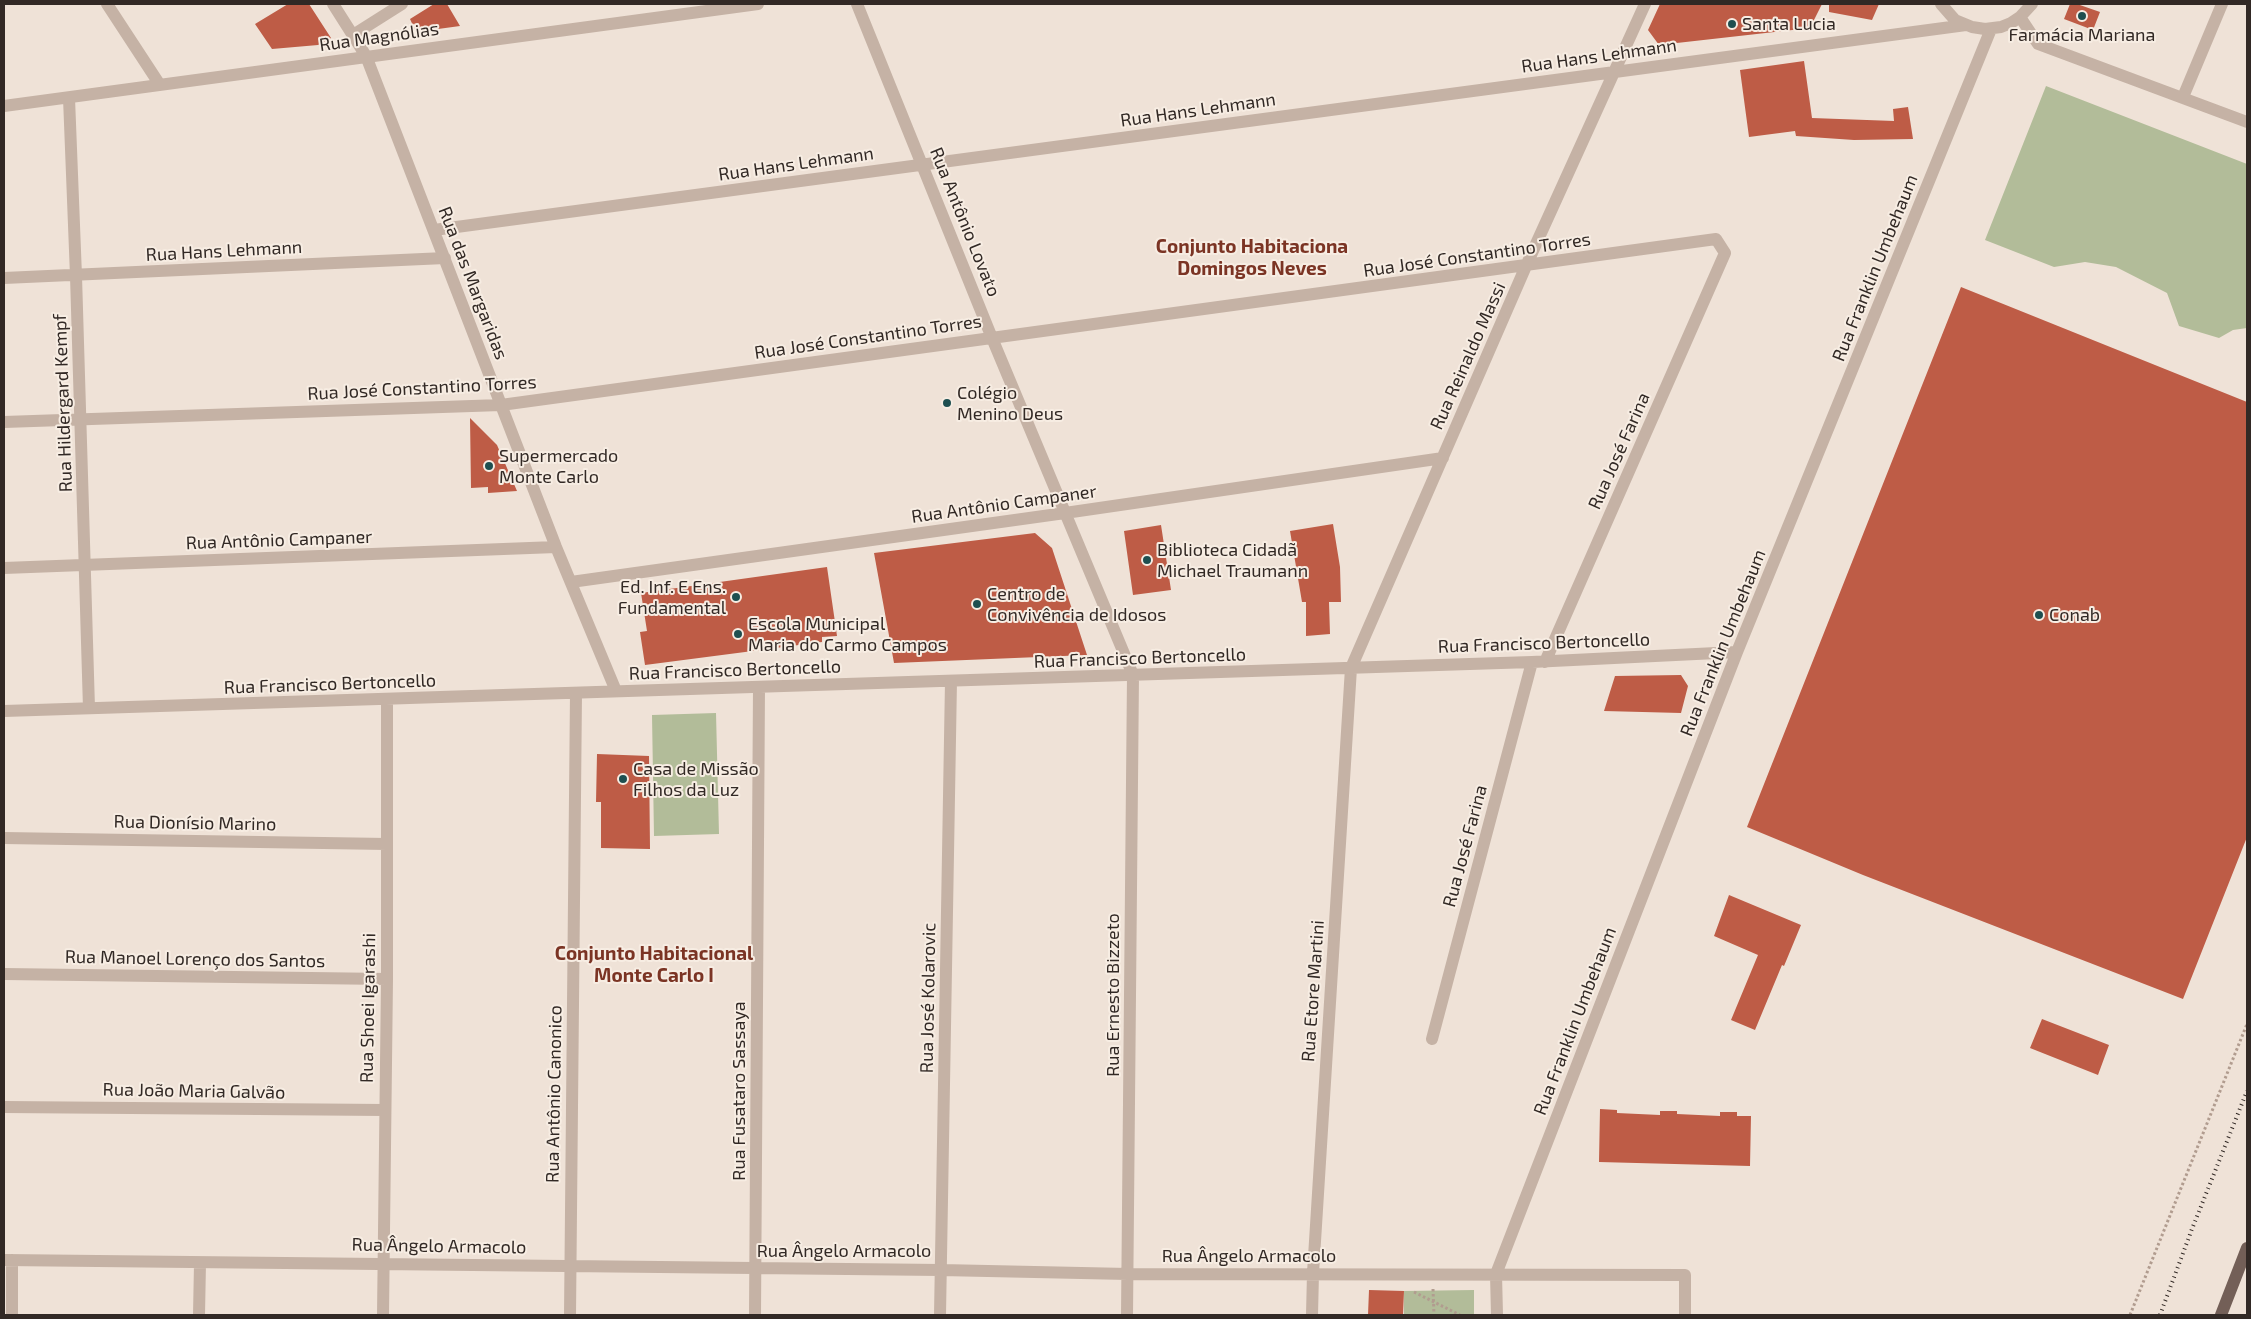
<!DOCTYPE html>
<html>
<head>
<meta charset="utf-8">
<style>
  body { margin:0 }
  #map { position:relative; width:2251px; height:1319px; overflow:hidden; background:#efe2d7; font-family:"Exo 2",sans-serif }
  canvas { display:block }
  .frame { position:absolute; inset:0; border:5px solid #322925; pointer-events:none }
</style>
</head>
<body>
<div id="map">
<canvas width="2251" height="1319"></canvas>
<div class="frame"></div>
</div>
<script>
const ctx = document.querySelector('canvas').getContext('2d');
ctx.lineJoin = 'round';
function paint(path, color) {
  ctx.fillStyle = color;
  ctx.fill(path, 'evenodd');
}
function shape(rows) {
  const path = new Path2D();
  for (const r of rows) {
    path.moveTo(r[0], r[1]);
    for (let i = 2; i < r.length; i += 2) path.lineTo(r[i], r[i + 1]);
  }
  return path;
}
function strokePath(path, color, width, dash) {
  ctx.strokeStyle = color;
  ctx.lineWidth = width;
  ctx.lineCap = dash ? 'butt' : 'round';
  ctx.setLineDash(dash || []);
  ctx.stroke(path);
}
function drawText(font, color, halo, rows, align = 'center') {
  ctx.font = font + ' "Exo 2",sans-serif';
  ctx.lineWidth = 4;
  ctx.setLineDash([]);
  ctx.textBaseline = 'middle';
  ctx.strokeStyle = halo;
  ctx.fillStyle = color;
  for (const [text, x, y, turn = 0] of rows) {
    ctx.save();
    ctx.translate(x, y);
    ctx.rotate((+turn || 0) * Math.PI / 180);
    ctx.textAlign = isNaN(turn) ? turn : align;
    if (halo) ctx.strokeText(text, 0, 0);
    ctx.fillText(text, 0, 0);
    ctx.restore();
  }
}
paint(shape([
  [2046,86,2247,164,2247,328,2233,330,2219,338,2179,326,2167,293,2116,267,2085,262,2054,267,1985,240],
  [716,713,719,834,654,836,652,715],
  [1474,1290,1474,1315,1404,1315,1404,1291]
]), '#b2bc99');
paint(shape([
  [288,4,309,4,331,38,318,45,272,49,255,24],
  [434,4,447,4,460,26,416,32,410,19],
  [1660,4,1822,4,1810,28,1659,45,1648,30],
  [1829,4,1879,4,1872,20,1829,12],
  [2070,4,2077,4,2100,12,2093,30,2064,19],
  [1804,61,1812,118,1894,121,1893,109,1908,107,1913,139,1854,140,1796,136,1795,131,1749,137,1740,70],
  [1961,287,2247,402,2247,837,2183,999,1863,875,1747,827],
  [470,418,497,445,517,491,488,493,488,487,471,488],
  [1333,524,1340,567,1341,602,1329,602,1330,634,1306,636,1306,602,1302,602,1290,531],
  [1161,525,1171,590,1133,595,1124,531],
  [1035,533,1052,548,1087,655,894,663,874,553],
  [827,567,837,636,822,637,822,642,645,665,640,632,647,631,641,593],
  [1681,675,1688,686,1681,713,1604,711,1615,676],
  [597,754,649,756,650,849,601,848,601,802,596,802],
  [1729,895,1801,925,1784,966,1782,965,1755,1030,1731,1020,1758,955,1714,936],
  [2042,1019,2109,1045,2098,1075,2030,1048],
  [1600,1109,1617,1110,1617,1113,1660,1115,1660,1111,1677,1111,1677,1114,1720,1116,1720,1112,1737,1112,1737,1116,1751,1116,1750,1166,1599,1162],
  [1369,1290,1404,1291,1403,1315,1368,1315]
]), '#be5c46');
strokePath(shape([
  [1433,1289,1434,1315],
  [1414,1292,1460,1315],
  [2130,1315,2247,1024]
]), '#b19c8f', 3, [2.5, 2.5]);
strokePath(shape([
  [107,4,160,85],
  [333,4,366,56,556,547,616,691],
  [857,4,992,338,1133,675,1127,1315],
  [1941,4,1955,20,1972,27,1985,29,2001,27,2011,23,2020,17,2032,4],
  [2020,17,2038,44,2247,122],
  [353,35,402,4],
  [2183,97,2222,4],
  [69,98,76,276,89,708],
  [4,106,758,4],
  [434,230,1966,25],
  [4,278,445,258],
  [4,422,501,405,1716,239,1725,253,1545,662],
  [4,568,556,547],
  [571,582,1065,513,1443,458],
  [4,711,1532,662,1737,652],
  [4,838,387,844],
  [4,974,387,979],
  [1432,1039,1532,662],
  [4,1107,385,1110],
  [4,1260,941,1270,1128,1274,1685,1275,1685,1315],
  [12,1315,12,1260],
  [199,1315,200,1263],
  [383,1315,387,979,387,700],
  [570,1315,576,693],
  [755,1315,759,687],
  [940,1315,951,681],
  [1312,1315,1313,1273,1351,668,1526,266,1645,4],
  [1497,1315,1496,1274,1737,652,1991,29]
]), '#c5b2a5', 12);
strokePath(shape([
  [2221,1315,2247,1248]
]), '#735f57', 12);
strokePath(shape([
  [2160,1315,2192,1229,2247,1091]
]), '#322925', 4, [1, 4]);
for (const [x, y, r, color] of [
  [2082,16,5,"#1e4f50"],
  [1732,24,5,"#1e4f50"],
  [947,403,5,"#1e4f50"],
  [489,466,5,"#1e4f50"],
  [1147,560,5,"#1e4f50"],
  [736,597,5,"#1e4f50"],
  [977,604,5,"#1e4f50"],
  [2039,615,5,"#1e4f50"],
  [738,634,5,"#1e4f50"],
  [623,779,5,"#1e4f50"]
]) {
  const dot = new Path2D();
  dot.arc(x, y, r, 0, 2 * Math.PI);
  ctx.fillStyle = color;
  ctx.fill(dot);
  strokePath(dot, '#f7ede3', 2);
}
drawText('18px', '#322925', '#f7ede3', [
  ["Santa Lucia",1742,24],
  ["Farmácia Mariana",2082,35,"center"],
  ["Colégio",957,393],
  ["Menino Deus",957,414],
  ["Supermercado",499,456],
  ["Monte Carlo",499,477],
  ["Biblioteca Cidadã",1157,550],
  ["Michael Traumann",1157,571],
  ["Ed. Inf. E Ens.",726,587,"right"],
  ["Fundamental",726,608,"right"],
  ["Centro de",987,594],
  ["Convivência de Idosos",987,615],
  ["Conab",2049,615],
  ["Escola Municipal",748,624],
  ["Maria do Carmo Campos",748,645],
  ["Casa de Missão",633,769],
  ["Filhos da Luz",633,790]
], 'left');
drawText('18px', '#322925', '#f7ede3', [
  ["Rua Magnólias",379,37,-8],
  ["Rua Hans Lehmann",1599,56,-8],
  ["Rua Hans Lehmann",1198,110,-8],
  ["Rua Hans Lehmann",796,164,-8],
  ["Rua Antônio Lovato",965,222,68],
  ["Rua Hans Lehmann",224,251,-3],
  ["Rua José Constantino Torres",1477,255,-8],
  ["Rua Franklin Umbehaum",1875,268,-68],
  ["Rua das Margaridas",473,283,69],
  ["Rua José Constantino Torres",868,337,-8],
  ["Rua Reinaldo Massi",1468,356,-66],
  ["Rua José Constantino Torres",422,388,-3],
  ["Rua Hildergard Kempf",63,403,-92],
  ["Rua José Farina",1619,451,-66],
  ["Rua Antônio Campaner",1004,504,-8],
  ["Rua Antônio Campaner",279,540,-2],
  ["Rua Francisco Bertoncello",1544,643,-2],
  ["Rua Franklin Umbehaum",1723,643,-68],
  ["Rua Francisco Bertoncello",1140,658,-2],
  ["Rua Francisco Bertoncello",735,670,-2],
  ["Rua Francisco Bertoncello",330,684,-2],
  ["Rua Dionísio Marino",195,823,1],
  ["Rua José Farina",1465,846,-75],
  ["Rua Manoel Lorenço dos Santos",195,959,1],
  ["Rua Etore Martini",1313,991,-86],
  ["Rua Ernesto Bizzeto",1113,995,-90],
  ["Rua José Kolarovic",928,998,-89],
  ["Rua Shoei Igarashi",368,1008,-89],
  ["Rua Franklin Umbehaum",1575,1021,-69],
  ["Rua João Maria Galvão",194,1091,1],
  ["Rua Fusataro Sassaya",739,1091,-90],
  ["Rua Antônio Canonico",554,1094,-89],
  ["Rua Ângelo Armacolo",439,1246,1],
  ["Rua Ângelo Armacolo",844,1251],
  ["Rua Ângelo Armacolo",1249,1256]
]);
drawText('bold 19px', '#7b3424', '#f7ede3', [
  ["Conjunto Habitaciona",1252,247],
  ["Domingos Neves",1252,269],
  ["Conjunto Habitacional",654,954],
  ["Monte Carlo I",654,976]
]);
</script>
</body>
</html>
